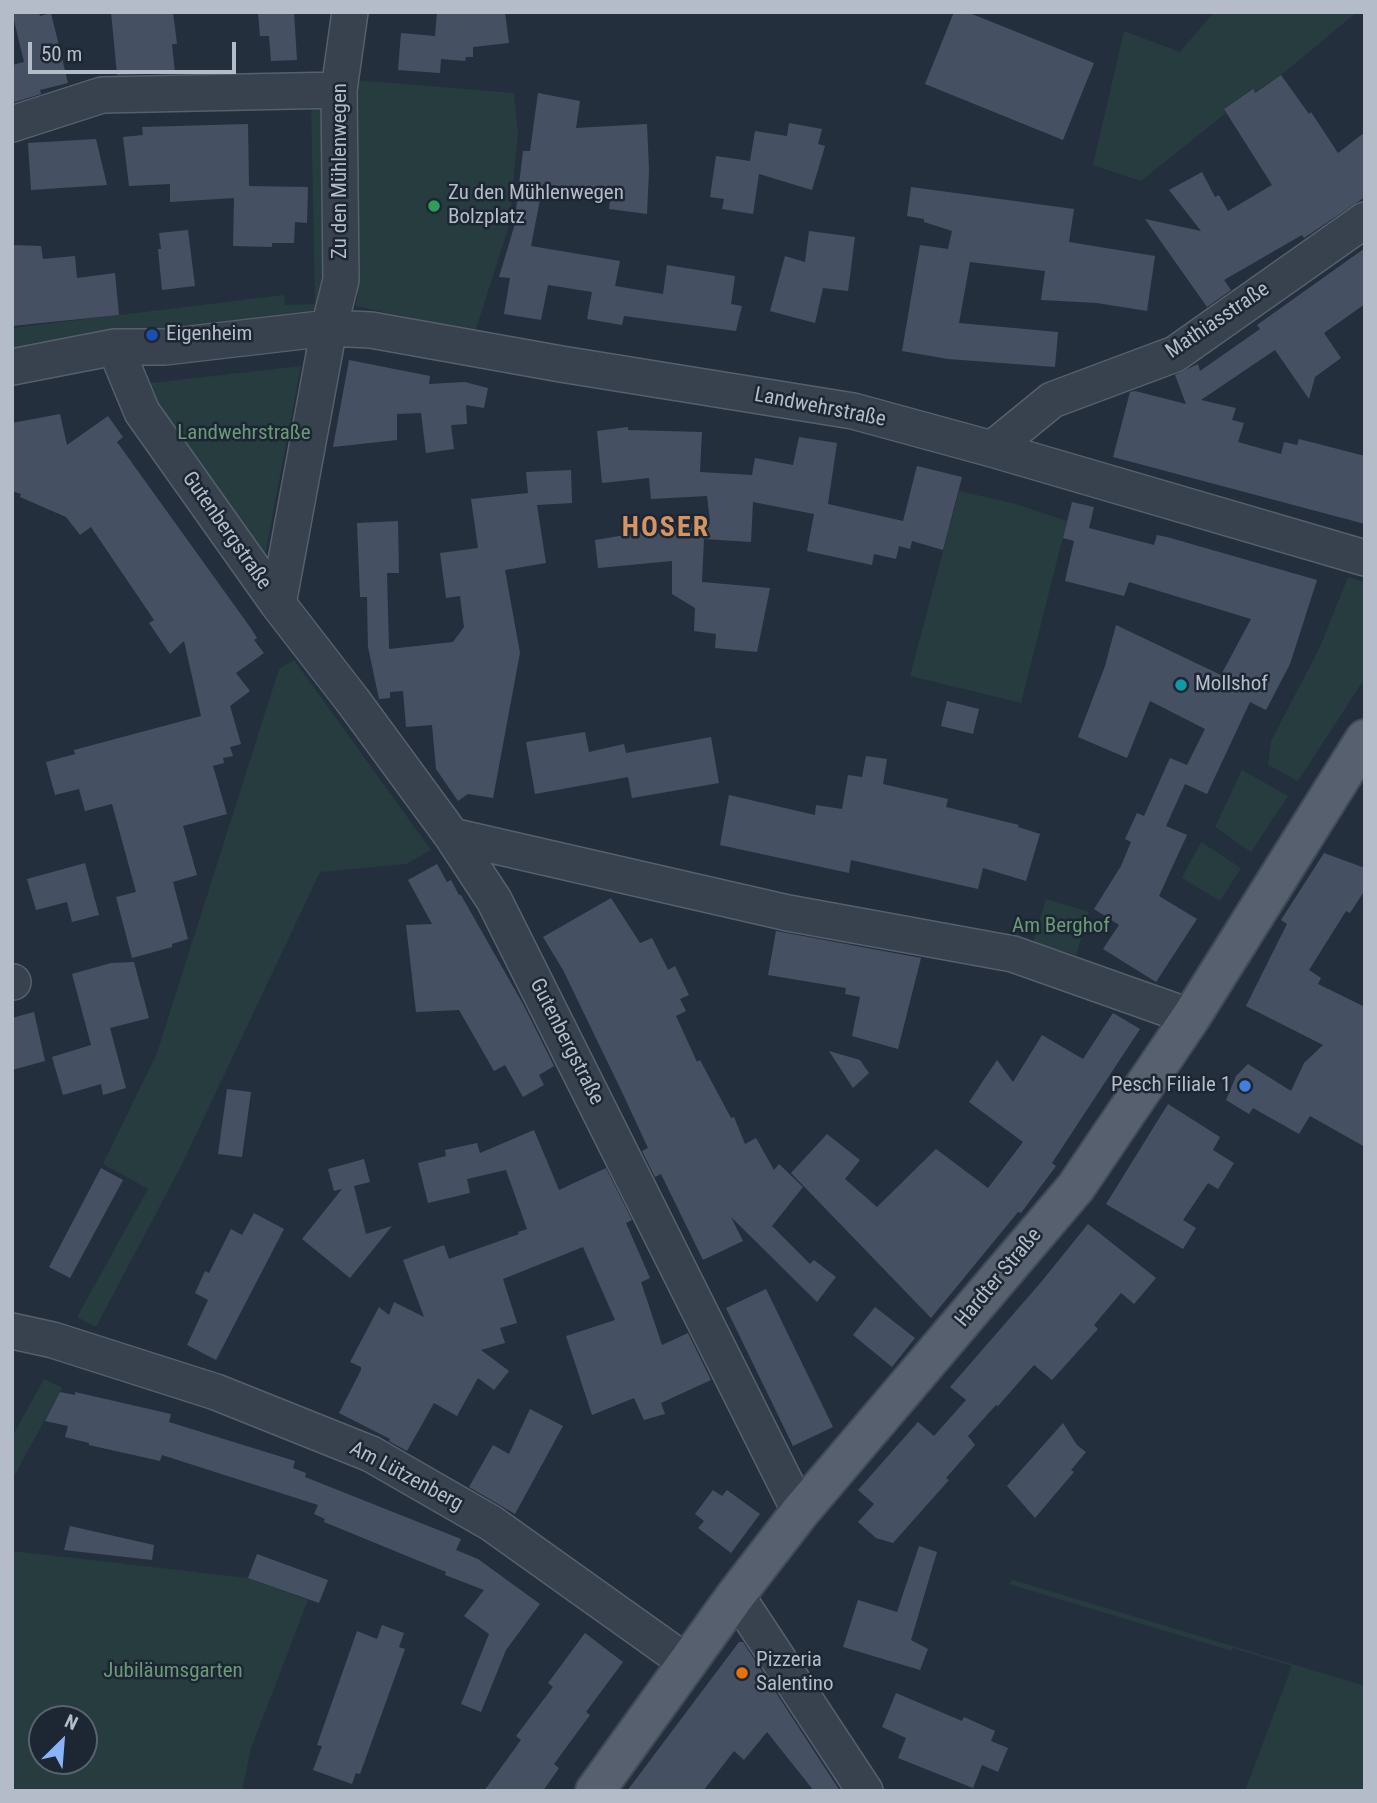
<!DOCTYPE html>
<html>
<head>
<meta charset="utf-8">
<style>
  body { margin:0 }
  #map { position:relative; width:1377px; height:1803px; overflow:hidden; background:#242f3e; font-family:"Roboto Condensed",sans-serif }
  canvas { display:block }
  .frame { position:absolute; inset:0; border:14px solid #b4bcc9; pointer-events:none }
  .north { position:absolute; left:28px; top:1705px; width:70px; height:70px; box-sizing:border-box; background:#1d2633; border:2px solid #59626f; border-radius:50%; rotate:25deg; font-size:19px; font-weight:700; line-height:28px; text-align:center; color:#b4bcc9 }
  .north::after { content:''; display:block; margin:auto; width:24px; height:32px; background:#8ab4f8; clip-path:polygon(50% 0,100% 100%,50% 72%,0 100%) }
  .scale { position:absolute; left:28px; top:42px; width:208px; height:32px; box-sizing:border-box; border:4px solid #b4bcc9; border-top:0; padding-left:9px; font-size:21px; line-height:24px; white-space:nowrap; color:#b4bcc9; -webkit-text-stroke:5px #1d2633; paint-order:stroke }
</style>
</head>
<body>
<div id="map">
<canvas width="1377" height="1803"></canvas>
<div class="frame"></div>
<div class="north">N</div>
<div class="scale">50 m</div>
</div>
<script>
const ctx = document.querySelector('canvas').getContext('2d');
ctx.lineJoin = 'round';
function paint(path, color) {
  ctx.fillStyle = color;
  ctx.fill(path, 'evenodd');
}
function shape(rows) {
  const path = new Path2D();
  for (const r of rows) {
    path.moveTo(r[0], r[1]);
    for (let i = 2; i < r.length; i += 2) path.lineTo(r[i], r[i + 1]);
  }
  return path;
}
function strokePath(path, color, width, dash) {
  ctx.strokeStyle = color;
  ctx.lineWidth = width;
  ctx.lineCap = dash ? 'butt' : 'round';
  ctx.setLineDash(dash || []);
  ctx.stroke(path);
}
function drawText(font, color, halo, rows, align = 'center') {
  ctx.font = font + ' "Roboto Condensed",sans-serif';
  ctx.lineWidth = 5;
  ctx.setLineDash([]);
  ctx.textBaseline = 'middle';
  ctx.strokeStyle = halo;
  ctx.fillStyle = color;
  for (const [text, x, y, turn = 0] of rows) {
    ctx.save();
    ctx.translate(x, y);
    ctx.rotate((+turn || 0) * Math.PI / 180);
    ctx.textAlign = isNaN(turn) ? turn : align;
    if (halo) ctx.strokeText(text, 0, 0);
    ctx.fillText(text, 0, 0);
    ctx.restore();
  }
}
paint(shape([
  [1214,12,1357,12,1285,72,1255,92,1252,89,1224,109,1226,113,1141,181,1093,165,1124,31,1180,52],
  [354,80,514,93,518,134,509,226,475,332,356,306,358,294,351,195],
  [311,100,328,104,325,292,319,313,12,355,12,328,284,295,285,305,315,304],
  [301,366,265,555,143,384],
  [959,491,1016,504,1067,521,1021,703,910,676],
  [1348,577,1365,582,1365,678,1298,781,1268,765,1271,741,1320,647],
  [294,660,431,850,406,864,320,872,182,1164,96,1327,77,1317,148,1189,103,1164,157,1053,279,669],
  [1242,770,1288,796,1251,852,1215,827],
  [1201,842,1241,868,1220,901,1182,878],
  [1046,899,1089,912,1076,955,1033,942],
  [44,1379,62,1388,12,1480,12,1437],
  [12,1551,248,1578,308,1600,251,1748,242,1791,12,1791],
  [42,1719,84,1719,84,1761,42,1761],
  [1013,1580,1365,1686,1365,1791,1245,1791,1292,1666,1233,1648,1232,1651,1009,1584]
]), '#263c3f');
paint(shape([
  [12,12,39,12,40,16,51,13,68,83,40,90,41,94,15,102,12,100,12,65,24,62],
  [111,12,173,12,177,44,172,44,175,73,117,75],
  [258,12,294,12,297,60,271,61,269,36,260,36],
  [437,12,505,13,509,43,473,47,473,57,466,57,465,61,441,59,440,73,398,70,401,33,435,36],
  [954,12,967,12,1094,63,1063,140,925,84],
  [1281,75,1309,114,1311,112,1338,153,1365,132,1365,197,1304,238,1302,235,1224,280,1231,290,1207,307,1145,219,1201,231,1169,190,1202,172,1215,197,1219,195,1228,211,1272,185,1224,109,1253,89,1255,93],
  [538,93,580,101,576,128,647,124,649,170,647,214,609,209,611,192,543,184,531,246,620,261,615,286,663,294,667,265,735,276,731,304,742,306,736,331,624,316,622,325,587,319,592,292,548,285,541,320,504,314,510,278,499,277,514,227,523,151,530,151],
  [789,123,822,129,818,144,825,146,812,190,759,174,753,214,722,209,724,199,710,197,716,156,750,161,755,131,787,136],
  [248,124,249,186,308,187,307,223,295,222,294,243,272,243,272,247,233,246,234,198,170,202,170,184,129,186,123,137,143,135,142,127],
  [96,139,107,185,31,190,28,143],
  [911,187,1074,209,1069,242,1155,256,1147,311,1097,303,1041,300,1045,271,970,262,959,323,1058,332,1055,367,948,359,902,351,920,245,948,249,952,231,924,222,924,219,907,216],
  [188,230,195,286,162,290,158,249,161,249,159,233],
  [809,231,855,237,848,291,823,288,815,323,770,311,785,256,805,262],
  [12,245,41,246,43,259,75,256,77,278,115,273,119,315,12,326],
  [1365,248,1365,304,1324,333,1341,358,1315,377,1309,399,1275,350,1201,400,1236,408,1232,420,1244,423,1238,442,1281,454,1284,442,1297,445,1299,439,1365,456,1365,524,1113,457,1130,392,1135,391,1186,404,1175,375,1198,364,1200,371,1260,329,1257,325],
  [349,360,430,376,429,384,465,382,488,388,484,408,466,405,467,424,451,425,454,449,426,453,421,413,397,414,397,440,333,447],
  [60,414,67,445,108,416,123,437,117,442,250,627,257,638,254,640,264,653,236,673,250,691,230,706,241,744,230,747,233,756,223,758,224,763,213,766,227,814,183,826,197,875,173,882,188,939,172,944,172,947,132,958,116,897,136,892,112,804,85,811,79,789,55,795,46,762,75,754,74,750,201,716,184,641,170,654,149,623,154,620,91,527,80,535,66,517,20,497,21,494,12,491,12,423],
  [628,427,628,430,702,432,700,472,752,475,755,458,793,465,799,437,837,443,828,504,903,521,917,466,962,477,943,550,912,541,910,549,899,546,896,559,874,554,872,565,807,551,814,514,753,502,751,542,704,539,702,582,770,588,757,652,715,648,716,634,694,631,695,608,672,594,672,561,598,568,595,540,710,521,707,496,651,499,649,478,602,483,597,431],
  [571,470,572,503,537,505,546,563,505,570,520,653,493,798,468,794,458,801,436,769,432,725,406,727,403,691,390,692,390,698,379,699,368,647,367,597,360,597,357,523,398,521,399,573,387,573,389,649,453,642,464,627,460,596,446,598,440,553,478,548,471,499,528,493,526,472],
  [1072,502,1094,507,1089,528,1154,545,1157,535,1167,537,1317,580,1290,664,1266,710,1250,702,1207,794,1185,784,1166,826,1187,835,1159,896,1197,919,1156,982,1103,949,1119,925,1094,909,1121,866,1131,842,1125,839,1137,813,1144,816,1170,758,1187,765,1205,729,1150,701,1127,758,1078,737,1105,666,1116,625,1221,675,1251,619,1129,582,1124,596,1065,581,1074,541,1063,538],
  [947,701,979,709,973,734,941,726],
  [585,732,589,752,624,744,626,753,711,737,719,783,632,798,628,777,535,794,526,742],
  [866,756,887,759,883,784,948,799,946,807,1019,825,1018,827,1040,834,1026,881,983,868,978,889,851,860,849,873,720,845,729,795,815,815,816,805,842,809,848,775,862,777],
  [1324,853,1365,868,1365,890,1350,913,1346,911,1309,970,1321,978,1318,984,1365,1007,1365,1147,1310,1116,1299,1134,1253,1108,1249,1114,1226,1100,1236,1076,1248,1064,1291,1091,1304,1063,1323,1045,1246,1006,1287,924,1281,920],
  [85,863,99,915,72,922,67,902,36,910,27,879],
  [437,864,447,882,451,880,459,895,461,895,523,1004,554,1066,539,1075,544,1085,523,1097,505,1065,494,1071,459,1010,416,1012,406,925,432,924,408,880],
  [611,898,640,943,652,938,668,970,675,966,689,995,680,999,686,1011,676,1016,697,1062,700,1060,731,1118,734,1117,745,1144,756,1138,774,1170,779,1164,803,1187,772,1226,810,1264,814,1260,836,1277,817,1302,731,1217,743,1241,703,1260,661,1174,655,1177,642,1151,648,1148,622,1092,563,970,543,937],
  [776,931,921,958,898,1049,852,1036,860,997,845,994,846,988,768,975],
  [134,962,149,1018,110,1028,126,1088,103,1095,101,1084,63,1095,52,1057,91,1045,72,974,111,963],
  [34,1012,45,1061,12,1070,12,1018],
  [1113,1013,1140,1029,1052,1163,1056,1166,1021,1213,1018,1212,931,1318,791,1173,827,1134,860,1160,845,1179,877,1207,936,1149,988,1188,1023,1142,969,1102,997,1060,1013,1082,1042,1035,1083,1059],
  [829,1051,860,1060,869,1073,853,1088],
  [227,1089,251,1092,242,1157,218,1154],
  [1168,1104,1220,1137,1213,1150,1234,1163,1218,1189,1208,1183,1183,1220,1196,1228,1183,1249,1106,1204],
  [534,1130,559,1190,606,1168,632,1220,626,1223,650,1278,641,1282,662,1345,688,1333,711,1380,661,1403,665,1414,644,1420,634,1398,592,1415,566,1336,615,1320,583,1247,503,1279,517,1323,500,1328,505,1343,481,1350,509,1371,494,1390,478,1378,457,1416,434,1403,407,1451,389,1441,390,1439,339,1413,361,1370,361,1367,350,1362,379,1307,389,1315,394,1302,424,1317,403,1260,444,1245,449,1259,519,1234,518,1232,527,1229,506,1170,467,1179,470,1193,428,1203,418,1163,446,1156,445,1150,477,1143,480,1153],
  [364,1159,370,1182,354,1186,366,1234,392,1226,350,1278,302,1239,342,1189,334,1191,328,1169],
  [101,1168,123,1180,70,1278,49,1267],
  [254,1213,284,1229,216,1360,187,1345,208,1300,195,1293,205,1271,209,1273,231,1229,242,1235],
  [1088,1224,1156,1278,1134,1304,1121,1293,1094,1325,1098,1329,1052,1380,1034,1365,998,1406,996,1405,968,1436,975,1445,946,1478,949,1480,893,1543,876,1538,858,1522,874,1504,858,1490,918,1422,934,1436,966,1400,950,1387,1042,1281],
  [766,1289,833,1427,793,1446,726,1308],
  [875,1307,915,1338,892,1367,853,1335],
  [60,1392,75,1395,75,1392,171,1414,169,1422,295,1461,293,1468,306,1473,305,1477,461,1539,456,1550,478,1559,540,1604,506,1650,481,1712,461,1704,489,1634,464,1616,484,1590,445,1575,446,1572,324,1522,325,1519,314,1514,318,1505,162,1455,160,1461,89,1445,89,1443,65,1437,68,1426,45,1421],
  [530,1409,563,1426,515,1514,469,1487,493,1445,509,1454],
  [1063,1423,1077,1445,1086,1452,1071,1470,1074,1472,1035,1518,1007,1486],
  [713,1490,722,1496,727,1490,760,1514,731,1553,698,1528,704,1521,695,1514],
  [70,1526,154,1545,152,1560,64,1550],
  [919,1546,937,1552,911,1640,928,1649,920,1670,843,1647,858,1600,897,1612],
  [257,1554,328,1580,319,1603,248,1578],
  [382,1625,404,1633,399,1647,405,1649,360,1774,356,1773,352,1784,313,1770,322,1746,317,1745,357,1631,377,1639],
  [585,1633,623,1662,586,1712,590,1715,554,1764,559,1768,543,1791,484,1791,521,1740,516,1736,553,1687,548,1683],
  [739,1642,743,1642,840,1791,814,1791,767,1732,744,1760,734,1751,703,1791,627,1791],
  [896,1693,962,1721,964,1717,995,1731,991,1741,1008,1748,998,1772,982,1765,973,1788,898,1758,906,1738,882,1727]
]), '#455162');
const minor = shape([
  [12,124,102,95,339,90],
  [115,347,142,412,278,604,353,701,452,836,494,900,800,1512],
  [12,367,115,347,165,347,329,328,371,330,561,364,853,411,992,449,1365,558],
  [992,449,1052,400,1175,354,1365,220],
  [278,604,329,328,341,280,339,90,350,12],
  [452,836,788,913,1013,954,1191,1017],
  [12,982,13,982],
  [12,1331,53,1340,216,1392,371,1454,491,1523,686,1662],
  [736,1595,865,1791]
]);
const major = shape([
  [595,1791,736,1595,800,1512,1076,1187,1191,1017,1365,739]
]);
strokePath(minor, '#565f6c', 38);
strokePath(major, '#414a57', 42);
strokePath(minor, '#38414e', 35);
strokePath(major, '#56606e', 38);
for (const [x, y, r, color] of [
  [434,206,7,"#2e9e5b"],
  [152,335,7,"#1a4fb4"],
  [1181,685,7,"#0f9aa8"],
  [1245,1086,7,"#3f7fe0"],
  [742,1673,7,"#e8710a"]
]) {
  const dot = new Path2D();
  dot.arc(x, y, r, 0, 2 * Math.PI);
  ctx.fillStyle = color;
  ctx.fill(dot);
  strokePath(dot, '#1d2633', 2.5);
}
drawText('21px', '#b4bcc9', '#1d2633', [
  ["Zu den Mühlenwegen",341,171,-90],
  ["Mathiasstraße",1218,321,-34],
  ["Landwehrstraße",820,408,11],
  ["Gutenbergstraße",226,531,55],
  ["Gutenbergstraße",566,1042,63],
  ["Hardter Straße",999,1278,-50],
  ["Am Lützenberg",406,1477,28]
]);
drawText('21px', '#b4bcc9', '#1d2633', [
  ["Zu den Mühlenwegen",448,194],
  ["Bolzplatz",448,218],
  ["Eigenheim",166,335],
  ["Mollshof",1195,685],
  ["Pesch Filiale 1",1231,1086,"right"],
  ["Pizzeria",756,1661],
  ["Salentino",756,1685]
], 'left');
drawText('21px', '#6b9a76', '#1d2633', [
  ["Landwehrstraße",244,434],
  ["Am Berghof",1061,927],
  ["Jubiläumsgarten",173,1672]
]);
ctx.letterSpacing = '2px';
drawText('bold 28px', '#d59563', '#1d2633', [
  ["HOSER",666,529]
]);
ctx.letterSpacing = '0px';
</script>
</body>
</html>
